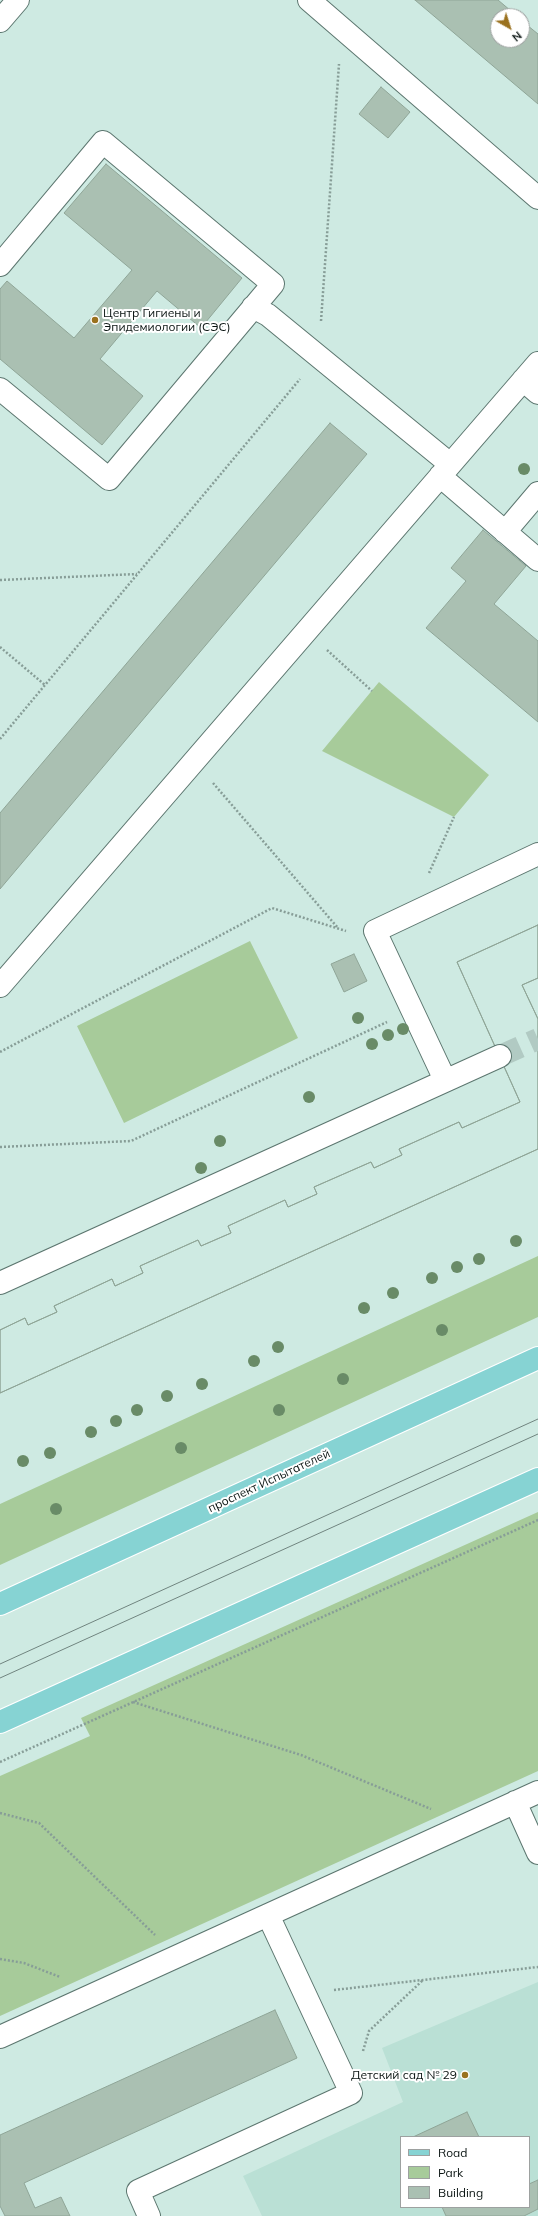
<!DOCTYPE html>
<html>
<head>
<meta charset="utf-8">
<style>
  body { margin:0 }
  #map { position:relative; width:538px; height:2216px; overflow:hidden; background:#ceeae2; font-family:Mulish,sans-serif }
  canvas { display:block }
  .legend { position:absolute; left:400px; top:2136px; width:130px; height:72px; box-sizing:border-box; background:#fff; border:1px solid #9da1a0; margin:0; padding:5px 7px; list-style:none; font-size:12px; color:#0a1412 }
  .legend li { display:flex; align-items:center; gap:8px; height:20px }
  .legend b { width:20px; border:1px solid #9da1a0 }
  .north { position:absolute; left:490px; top:8px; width:40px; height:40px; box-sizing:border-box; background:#fff; border:1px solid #9da1a0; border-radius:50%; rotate:141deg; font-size:11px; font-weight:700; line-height:16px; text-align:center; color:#0a1412 }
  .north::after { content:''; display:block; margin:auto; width:14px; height:18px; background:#9a711e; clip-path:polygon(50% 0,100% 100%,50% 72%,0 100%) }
</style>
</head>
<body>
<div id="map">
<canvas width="538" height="2216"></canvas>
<ul class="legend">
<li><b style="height:5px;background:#86d3d3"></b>Road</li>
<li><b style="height:11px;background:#a7cb9a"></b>Park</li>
<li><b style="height:11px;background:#aac0b2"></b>Building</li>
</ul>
<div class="north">N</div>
</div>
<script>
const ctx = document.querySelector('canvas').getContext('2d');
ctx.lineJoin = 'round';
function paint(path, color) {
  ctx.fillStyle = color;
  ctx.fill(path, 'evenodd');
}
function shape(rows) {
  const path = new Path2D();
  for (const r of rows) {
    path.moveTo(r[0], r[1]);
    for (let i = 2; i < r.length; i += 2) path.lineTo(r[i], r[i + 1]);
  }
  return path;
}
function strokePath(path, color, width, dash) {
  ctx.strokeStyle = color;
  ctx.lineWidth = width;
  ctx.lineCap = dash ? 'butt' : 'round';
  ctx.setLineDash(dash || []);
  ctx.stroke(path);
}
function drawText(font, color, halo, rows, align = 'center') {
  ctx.font = font + ' Mulish,sans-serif';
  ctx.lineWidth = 4;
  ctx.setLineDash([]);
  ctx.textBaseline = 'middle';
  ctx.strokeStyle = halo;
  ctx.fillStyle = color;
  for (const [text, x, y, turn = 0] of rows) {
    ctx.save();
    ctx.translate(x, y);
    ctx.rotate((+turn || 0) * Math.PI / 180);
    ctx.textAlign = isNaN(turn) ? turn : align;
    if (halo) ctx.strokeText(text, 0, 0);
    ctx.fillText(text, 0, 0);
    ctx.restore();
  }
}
paint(shape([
  [538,1982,538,2216,262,2216,243,2176,403,2102,382,2048],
  [401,2137,529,2137,529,2207,401,2207]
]), '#bae0d5');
paint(shape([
  [379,682,489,775,454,817,322,751],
  [250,941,298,1038,124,1123,77,1026],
  [538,1256,538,1317,0,1565,0,1504],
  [538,1512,538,1771,0,2016,0,1776,90,1736,81,1718]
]), '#a7cb9a');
const building = shape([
  [415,0,498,0,517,16,498,16,498,40,522,40,522,21,538,34,538,104,415,0],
  [381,87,410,112,388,138,359,114,381,87],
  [106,164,242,278,201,328,157,291,100,359,143,396,102,445,0,359,0,289,7,281,74,338,132,270,64,213,106,164],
  [330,423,367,454,0,889,0,813,330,423],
  [483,530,526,566,494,604,538,641,538,722,426,628,466,581,451,568,483,530],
  [538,925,538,978,522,985,538,1019,538,1149,0,1393,0,1330,25,1318,28,1325,57,1312,54,1306,112,1279,115,1286,143,1273,140,1266,198,1240,201,1246,231,1233,228,1226,285,1200,288,1207,317,1194,314,1187,371,1162,374,1168,402,1155,399,1149,459,1122,462,1128,520,1102,457,962,538,925],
  [538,925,538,978,522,985,538,1019,538,1149,0,1393,0,1330,25,1318,28,1325,57,1312,54,1306,112,1279,115,1286,143,1273,140,1266,198,1240,201,1246,231,1233,228,1226,285,1200,288,1207,317,1194,314,1187,371,1162,374,1168,402,1155,399,1149,459,1122,462,1128,520,1102,457,962,538,925],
  [354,954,367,981,344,992,331,964,354,954],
  [275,2010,297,2058,24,2183,35,2208,61,2197,70,2216,5,2216,0,2206,0,2135,275,2010],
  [467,2112,479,2137,413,2137,467,2112],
  [538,2180,538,2209,524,2216,446,2216,442,2207,529,2207,529,2184,538,2180]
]);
paint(building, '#aac0b2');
strokePath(building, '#8fa597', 1);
strokePath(shape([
  [500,1056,538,1039]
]), '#b1cac3', 22, [22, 11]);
const minor = shape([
  [309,0,538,198],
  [0,21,18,0],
  [0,265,103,142,273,284,109,479,0,389],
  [253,307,268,315,450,464],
  [523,380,538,393],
  [440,476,538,560],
  [505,532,538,493],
  [0,986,538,363],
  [445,1080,375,931,538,854],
  [0,1283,500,1056],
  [515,1802,538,1853],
  [0,2037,538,1792],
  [149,2216,138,2191,351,2093,268,1915]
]);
const major = shape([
  [0,1604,538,1358],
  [0,1722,538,1479]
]);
strokePath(minor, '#5c766f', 24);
strokePath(major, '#fff', 24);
strokePath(shape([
  [321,321,339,64],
  [0,580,137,574],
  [0,647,45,685],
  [327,650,372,691],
  [0,739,300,379],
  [213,783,338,928],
  [429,873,454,817],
  [0,1052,272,908,346,931],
  [0,1147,131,1141,387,1022],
  [133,1702,301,1755,431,1809],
  [0,1762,538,1520],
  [0,1813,39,1823,155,1935],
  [0,1959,24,1963,60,1977],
  [334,1990,538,1967],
  [363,2051,369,2031,423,1980]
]), '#879d97', 2.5, [2, 2]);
strokePath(minor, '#fff', 22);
strokePath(major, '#86d3d3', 22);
strokePath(shape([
  [0,1664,538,1419],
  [0,1678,538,1434]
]), '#70847f', 1);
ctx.fillStyle = '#698b67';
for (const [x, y] of [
  [524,469],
  [358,1018],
  [403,1029],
  [388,1035],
  [372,1044],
  [309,1097],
  [220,1141],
  [201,1168],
  [516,1241],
  [479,1259],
  [457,1267],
  [432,1278],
  [393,1293],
  [364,1308],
  [442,1330],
  [278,1347],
  [254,1361],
  [343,1379],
  [202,1384],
  [167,1396],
  [137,1410],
  [279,1410],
  [116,1421],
  [91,1432],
  [181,1448],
  [50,1453],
  [23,1461],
  [56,1509]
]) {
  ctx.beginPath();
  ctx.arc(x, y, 6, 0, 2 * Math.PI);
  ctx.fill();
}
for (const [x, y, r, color] of [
  [95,320,4,"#9a711e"],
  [465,2075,4,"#9a711e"]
]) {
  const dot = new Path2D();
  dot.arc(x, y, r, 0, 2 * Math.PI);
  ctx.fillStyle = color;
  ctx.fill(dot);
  strokePath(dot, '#fff', 1.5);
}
drawText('12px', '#0a1412', '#fff', [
  ["Центр Гигиены и",103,313],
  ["Эпидемиологии (СЭС)",103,327],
  ["Детский сад № 29",457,2075,"right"]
], 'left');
drawText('12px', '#0a1412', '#fff', [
  ["проспект Испытателей",269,1481,-25]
]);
</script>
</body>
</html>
